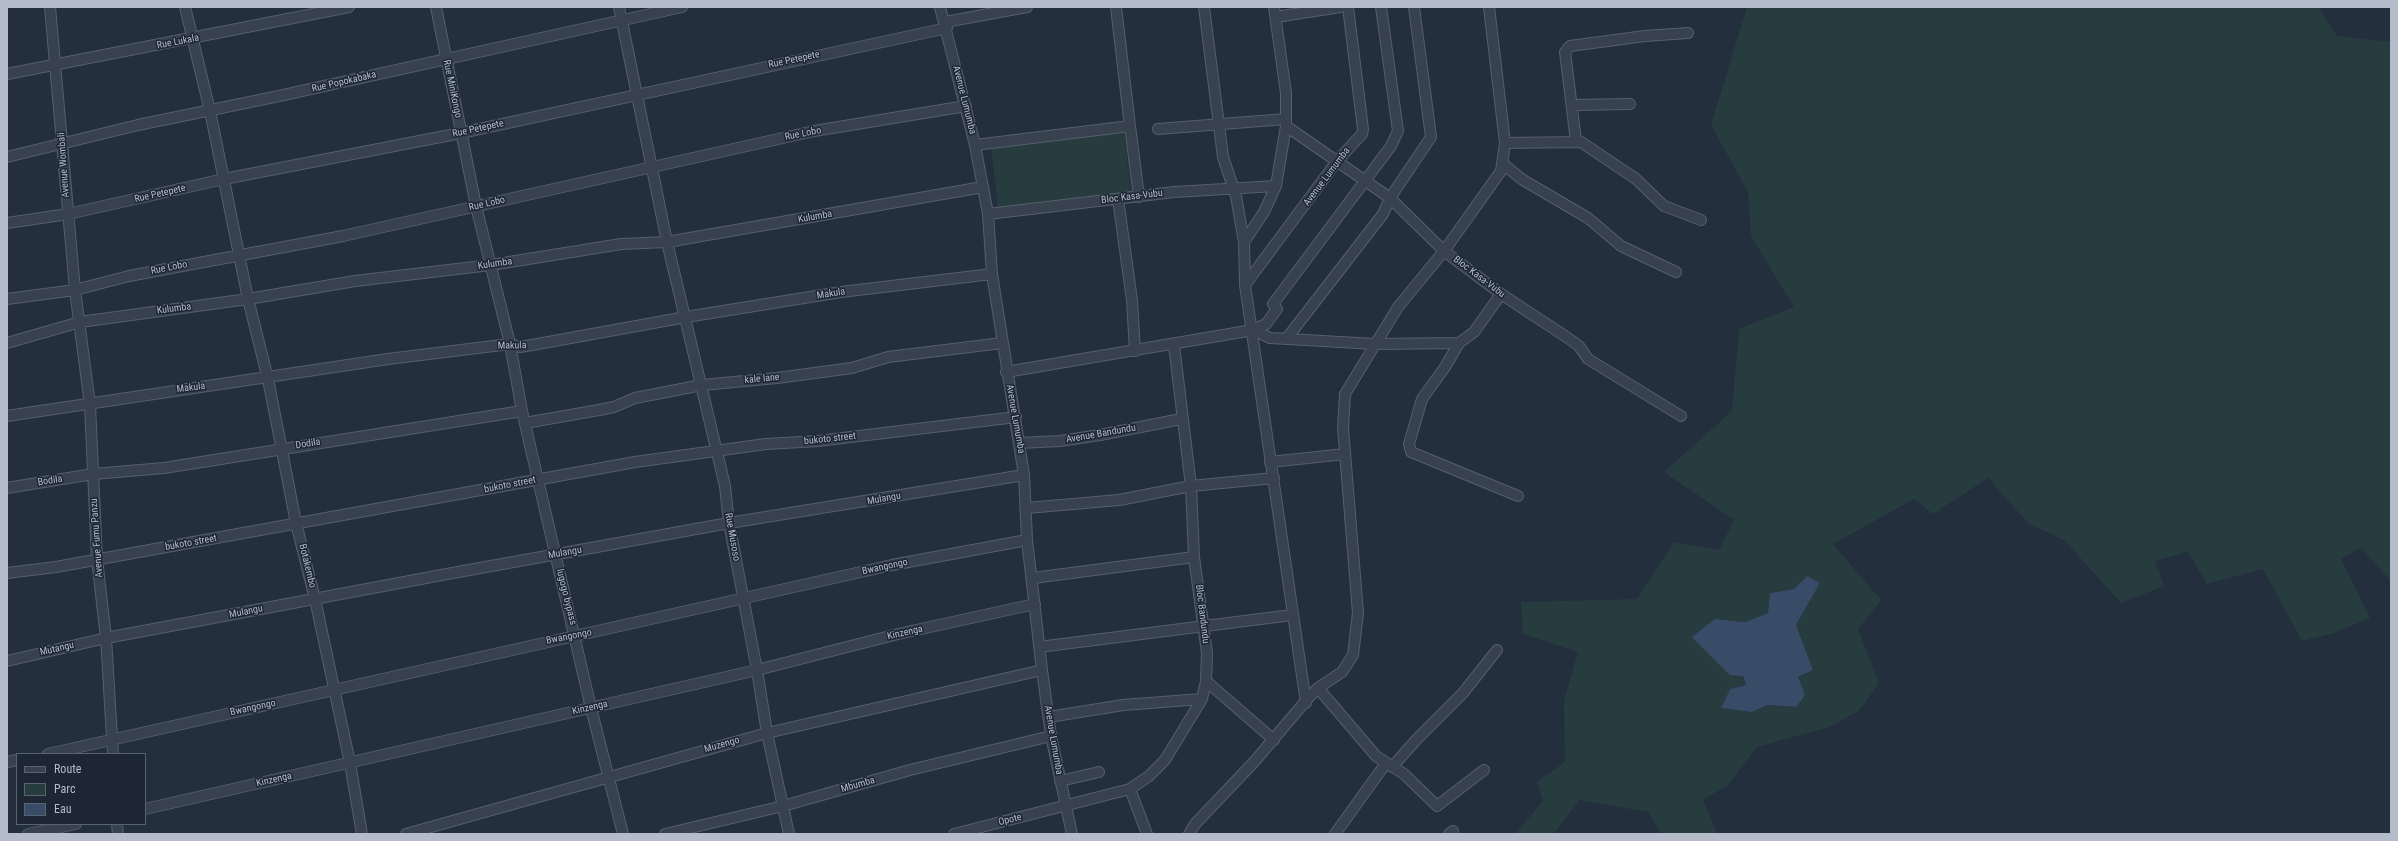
<!DOCTYPE html>
<html>
<head>
<meta charset="utf-8">
<style>
  body { margin:0 }
  #map { position:relative; width:2398px; height:841px; overflow:hidden; background:#242f3e; font-family:"Roboto Condensed",sans-serif }
  canvas { display:block }
  .frame { position:absolute; inset:0; border:8px solid #b4bcc9; pointer-events:none }
  .legend { position:absolute; left:16px; top:753px; width:130px; height:72px; box-sizing:border-box; background:#1d2633; border:1px solid #59626f; margin:0; padding:5px 7px; list-style:none; font-size:12px; color:#b4bcc9 }
  .legend li { display:flex; align-items:center; gap:8px; height:20px }
  .legend b { width:20px; border:1px solid #59626f }
</style>
</head>
<body>
<div id="map">
<canvas width="2398" height="841"></canvas>
<div class="frame"></div>
<ul class="legend">
<li><b style="height:5px;background:#38414e"></b>Route</li>
<li><b style="height:11px;background:#263c3f"></b>Parc</li>
<li><b style="height:11px;background:#394c67"></b>Eau</li>
</ul>
</div>
<script>
const ctx = document.querySelector('canvas').getContext('2d');
ctx.lineJoin = 'round';
function paint(path, color) {
  ctx.fillStyle = color;
  ctx.fill(path, 'evenodd');
}
function shape(rows) {
  const path = new Path2D();
  for (const r of rows) {
    path.moveTo(r[0], r[1]);
    for (let i = 2; i < r.length; i += 2) path.lineTo(r[i], r[i + 1]);
  }
  return path;
}
function strokePath(path, color, width, dash) {
  ctx.strokeStyle = color;
  ctx.lineWidth = width;
  ctx.lineCap = dash ? 'butt' : 'round';
  ctx.setLineDash(dash || []);
  ctx.stroke(path);
}
function drawText(font, color, halo, rows, align = 'center') {
  ctx.font = font + ' "Roboto Condensed",sans-serif';
  ctx.lineWidth = 3;
  ctx.setLineDash([]);
  ctx.textBaseline = 'middle';
  ctx.strokeStyle = halo;
  ctx.fillStyle = color;
  for (const [text, x, y, turn = 0] of rows) {
    ctx.save();
    ctx.translate(x, y);
    ctx.rotate((+turn || 0) * Math.PI / 180);
    ctx.textAlign = isNaN(turn) ? turn : align;
    if (halo) ctx.strokeText(text, 0, 0);
    ctx.fillText(text, 0, 0);
    ctx.restore();
  }
}
paint(shape([
  [1747,7,2318,7,2337,36,2391,42,2391,581,2361,548,2341,559,2370,618,2334,633,2302,641,2263,569,2207,584,2188,552,2155,561,2164,586,2121,603,2065,541,2028,523,1988,478,1933,514,1914,499,1833,544,1881,600,1858,629,1879,683,1859,711,1829,727,1757,747,1728,785,1703,800,1717,834,1662,834,1648,812,1580,800,1553,834,1515,834,1543,801,1537,782,1565,762,1564,701,1578,652,1523,634,1521,602,1637,599,1674,542,1719,550,1734,520,1664,472,1732,411,1739,329,1794,307,1751,236,1748,192,1711,125],
  [1807,576,1820,583,1796,625,1813,670,1798,677,1796,707,1767,705,1752,712,1721,708,1730,689,1746,685,1715,619,1745,622,1768,613,1770,593,1794,589],
  [1124,131,1131,194,998,208,991,146]
]), '#263c3f');
paint(shape([
  [1807,576,1820,583,1796,625,1813,670,1798,677,1805,695,1796,707,1767,705,1752,712,1721,708,1730,689,1746,685,1743,676,1730,675,1692,637,1715,619,1745,622,1768,613,1770,593,1794,589]
]), '#394c67');
const minor = shape([
  [50,7,75,290,90,405,97,559,106,638,113,754],
  [185,7,210,111,248,299,268,379,296,523,315,599,350,763,362,834],
  [436,7,476,206,510,344,522,411,591,708,623,834],
  [619,7,667,242,725,486,729,523,757,670,767,733,789,834],
  [940,7,975,145,988,214,992,274,1024,475,1027,540,1042,670,1051,736,1072,834],
  [1116,7,1130,126],
  [1204,7,1223,157,1236,196,1244,242,1245,285,1306,703],
  [1276,17,1340,7],
  [945,22,1027,7],
  [7,74,349,7],
  [1572,105,1630,104],
  [1286,126,1390,198,1444,251,1501,294,1568,338,1579,346,1588,359,1681,416],
  [1158,129,1286,119],
  [1576,141,1565,52,1570,46,1645,36,1688,33],
  [1505,143,1581,142,1636,179,1664,206,1701,220],
  [975,145,1130,126,1139,197],
  [7,157,138,125,279,96,682,7],
  [1503,164,1523,180,1588,218,1621,246,1676,272],
  [1118,199,1132,300,1135,351],
  [988,214,1174,192,1276,186],
  [7,223,68,214,224,179,461,133,947,28],
  [1244,242,1264,212,1276,186,1286,126,1286,93,1274,7],
  [1245,285,1337,161,1362,134,1363,129,1348,7],
  [7,299,75,290,129,276,343,236,814,131,966,106],
  [1253,330,1270,338,1375,344,1459,343,1474,332,1501,294],
  [1287,338,1383,214,1390,198,1431,137,1414,7],
  [7,343,80,322,248,299,355,281,491,265,621,244,667,242,983,187],
  [1459,343,1445,367,1422,399,1409,444,1411,452,1518,496],
  [1006,372,1253,330,1266,324,1277,309,1273,304,1391,146,1398,131,1381,7],
  [7,416,388,359,510,344,520,347,532,345,686,317,841,292,992,274],
  [525,423,599,410,614,407,635,398,702,385,777,378,852,368,888,357,1002,343],
  [1019,443,1060,441,1100,435,1181,419],
  [1270,462,1345,454],
  [7,488,93,474,164,468,522,411],
  [1027,508,1119,500,1191,486,1274,478],
  [7,573,56,567,635,462,766,444,818,441,1016,417],
  [1033,578,1194,557],
  [1039,647,1292,615],
  [7,661,106,638,447,574,729,523,1024,475],
  [1206,681,1274,740],
  [1318,688,1376,756,1404,774,1437,806,1484,770],
  [1049,717,1123,705,1202,699],
  [48,754,892,565,1027,540],
  [7,762,17,760],
  [1392,767,1417,739,1463,693,1497,650],
  [1060,781,1099,772],
  [1130,789,1147,834],
  [145,809,757,670,898,634,1035,604],
  [117,824,118,834],
  [28,834,76,824],
  [406,834,767,733,1042,670],
  [665,834,783,806,910,770,1051,736],
  [954,834,1130,789,1149,776,1165,760,1202,699,1206,681,1207,653,1194,557,1191,486,1174,345],
  [1189,834,1195,824,1254,762,1310,696,1318,688,1342,672,1353,655,1358,613,1343,428,1345,394,1398,307,1444,251,1501,171,1505,143,1489,7],
  [1335,834,1386,763],
  [1449,834,1453,831]
]);
strokePath(minor, '#565f6c', 12);
strokePath(minor, '#38414e', 10);
drawText('10px', '#b4bcc9', '#1d2633', [
  ["Rue Lukala",178,42,-11],
  ["Rue Petepete",794,60,-12],
  ["Rue Popokabaka",344,82,-13],
  ["Rue MiniKongo",452,89,78],
  ["Avenue Lumumba",964,100,76],
  ["Rue Petepete",478,129,-12],
  ["Rue Lobo",803,134,-11],
  ["Avenue Wombali",64,165,-94],
  ["Avenue Lumumba",1327,177,-53],
  ["Rue Petepete",160,194,-13],
  ["Bloc Kasa-Vubu",1132,197,-7],
  ["Rue Lobo",487,204,-13],
  ["Kulumba",815,217,-10],
  ["Kulumba",495,264,-8],
  ["Rue Lobo",169,268,-11],
  ["Bloc Kasa-Vubu",1479,277,37],
  ["Makula",831,294,-9],
  ["Kulumba",174,309,-7],
  ["Makula",512,346,-1],
  ["kale lane",762,379,-5],
  ["Makula",191,388,-7],
  ["Avenue Lumumba",1015,419,80],
  ["Avenue Bandundu",1101,434,-10],
  ["bukoto street",830,439,-6],
  ["Dodila",308,444,-9],
  ["Bodila",50,481,-9],
  ["bukoto street",510,485,-11],
  ["Mulangu",884,499,-10],
  ["Rue Musoso",732,537,80],
  ["Avenue Fumu Panzu",97,538,-94],
  ["bukoto street",191,543,-10],
  ["Mulangu",565,553,-10],
  ["Botakembo",307,566,76],
  ["Bwangongo",885,567,-12],
  ["lugogo bypass",566,597,76],
  ["Mulangu",246,612,-11],
  ["Bloc Bandundu",1202,614,83],
  ["Kinzenga",905,633,-13],
  ["Bwangongo",569,637,-11],
  ["Mutangu",57,649,-13],
  ["Bwangongo",253,708,-12],
  ["Kinzenga",590,708,-13],
  ["Avenue Lumumba",1053,740,80],
  ["Muzengo",722,745,-16],
  ["Kinzenga",274,780,-13],
  ["Mbumba",858,785,-16],
  ["Opote",1010,820,-14]
]);
</script>
</body>
</html>
